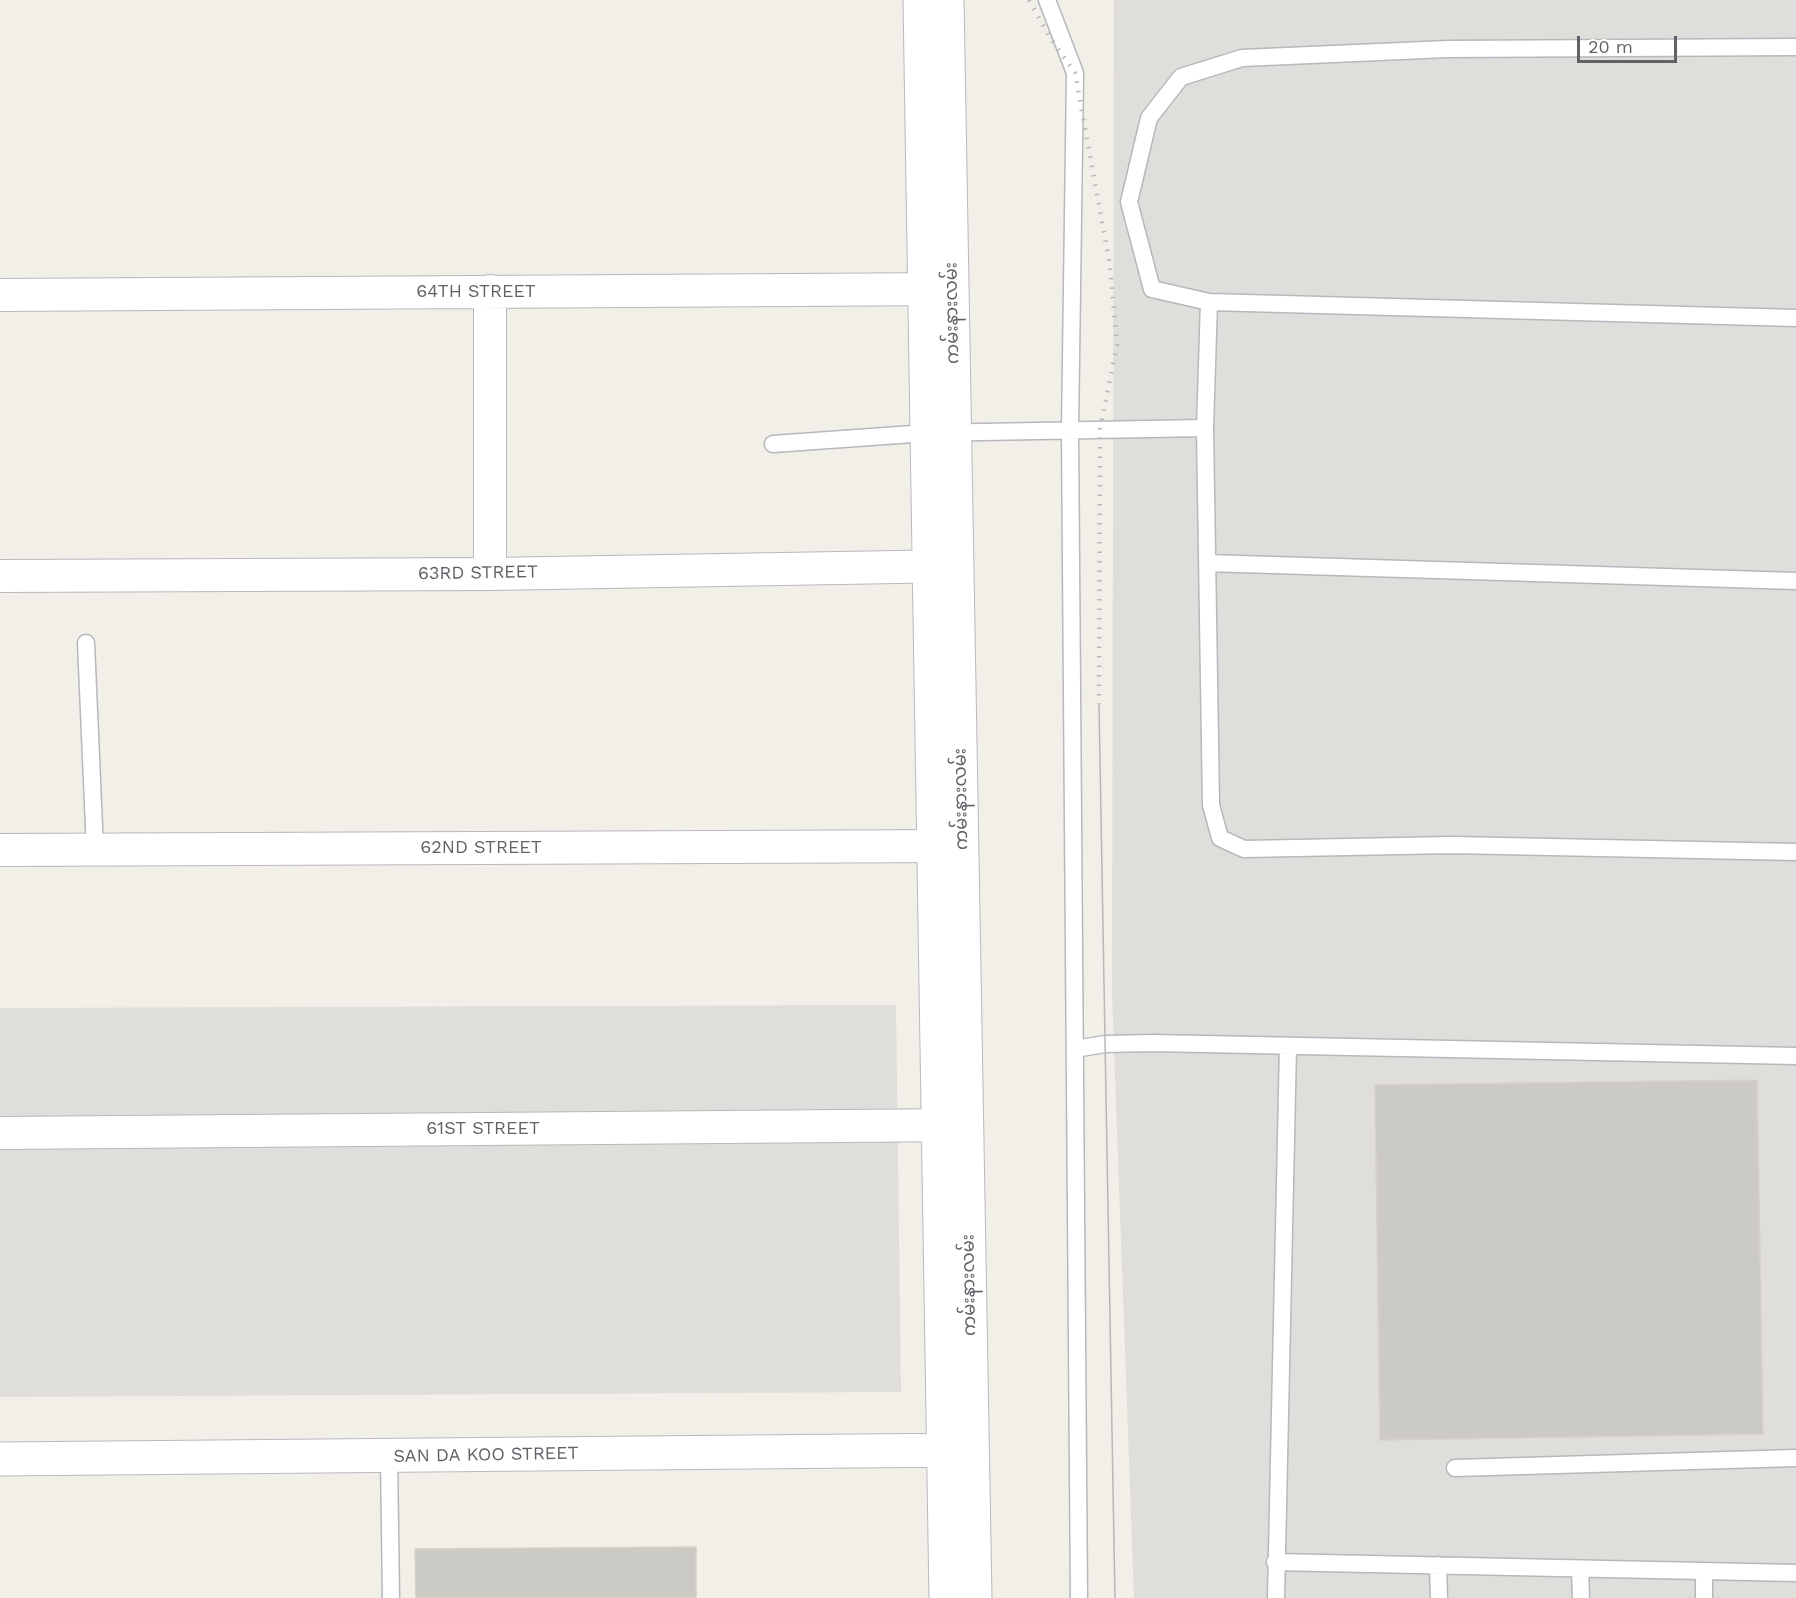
<!DOCTYPE html>
<html>
<head>
<meta charset="utf-8">
<style>
  body { margin:0 }
  #map { position:relative; width:1796px; height:1598px; overflow:hidden; background:#f1efe8; font-family:"Work Sans",sans-serif }
  canvas { display:block }
  .scale { position:absolute; left:1577px; top:36px; width:100px; height:27px; box-sizing:border-box; border:3px solid #5f6368; border-top:0; padding-left:8px; font-size:18px; line-height:21px; white-space:nowrap; color:#5f6368; -webkit-text-stroke:4px #fff; paint-order:stroke }
</style>
</head>
<body>
<div id="map">
<canvas width="1796" height="1598"></canvas>
<div class="scale">20 m</div>
</div>
<script>
const ctx = document.querySelector('canvas').getContext('2d');
ctx.lineJoin = 'round';
function paint(path, color) {
  ctx.fillStyle = color;
  ctx.fill(path, 'evenodd');
}
function shape(rows) {
  const path = new Path2D();
  for (const r of rows) {
    path.moveTo(r[0], r[1]);
    for (let i = 2; i < r.length; i += 2) path.lineTo(r[i], r[i + 1]);
  }
  return path;
}
function strokePath(path, color, width, dash) {
  ctx.strokeStyle = color;
  ctx.lineWidth = width;
  ctx.lineCap = dash ? 'butt' : 'round';
  ctx.setLineDash(dash || []);
  ctx.stroke(path);
}
function drawText(font, color, halo, rows, align = 'center') {
  ctx.font = font + ' "Work Sans","Noto Sans Myanmar",sans-serif';
  ctx.lineWidth = 4.5;
  ctx.setLineDash([]);
  ctx.textBaseline = 'middle';
  ctx.strokeStyle = halo;
  ctx.fillStyle = color;
  for (const [text, x, y, turn = 0] of rows) {
    ctx.save();
    ctx.translate(x, y);
    ctx.rotate((+turn || 0) * Math.PI / 180);
    ctx.textAlign = isNaN(turn) ? turn : align;
    if (halo) ctx.strokeText(text, 0, 0);
    ctx.fillText(text, 0, 0);
    ctx.restore();
  }
}
paint(shape([
  [1114,0,1796,0,1796,1598,1134,1598,1112,993],
  [896,1005,901,1392,0,1397,0,1008]
]), '#e0deda');
const building = shape([
  [1757,1080,1763,1434,1380,1440,1375,1085,1757,1080],
  [696,1547,696,1598,416,1598,415,1549,696,1547]
]);
paint(building, '#cccac5');
strokePath(building, '#d6d1c6', 1.5);
const lane = shape([
  [1047,0,1075,73,1070,431,1079,1598],
  [1796,47,1447,49,1242,58,1181,77,1149,118,1129,202,1152,289,1209,302,1205,428,1211,805,1220,838,1244,849,1452,845,1796,852],
  [1209,302,1796,318],
  [773,444,927,433,1205,428],
  [1207,563,1796,581],
  [86,643,95,850],
  [1075,1049,1105,1044,1153,1043,1796,1056],
  [389,1456,391,1598],
  [1455,1468,1796,1458],
  [1275,1562,1796,1573],
  [1438,1565,1439,1598],
  [1580,1569,1581,1598],
  [1704,1571,1704,1598],
  [1276,1598,1288,1046]
]);
const street = shape([
  [490,291,490,574],
  [0,295,951,289],
  [0,576,490,574,956,566],
  [0,850,961,846],
  [0,1133,965,1125]
]);
const secondary = shape([
  [920,0,946,1598],
  [947,0,975,1598],
  [0,1459,964,1450]
]);
strokePath(lane, '#b5b8bc', 19);
strokePath(street, '#b5b8bc', 34);
strokePath(secondary, '#b6babf', 35);
strokePath(lane, '#fff', 16);
strokePath(street, '#fff', 32);
strokePath(secondary, '#fff', 33);
strokePath(shape([
  [1099,704,1115,1598]
]), '#b6b7b8', 1.5);
strokePath(shape([
  [1029,0,1049,36,1075,73,1110,266,1117,345,1100,429,1099,704]
]), '#b6b7b8', 4.5, [1.5, 8]);
drawText('18px', '#5f6368', '#fff', [
  ["64TH STREET",476,292],
  ["ကမ်းနားလမ်း",952,313,-91],
  ["63RD STREET",478,573,-1],
  ["ကမ်းနားလမ်း",961,799,-91],
  ["62ND STREET",481,848],
  ["61ST STREET",483,1129],
  ["ကမ်းနားလမ်း",969,1285,-91],
  ["SAN DA KOO STREET",486,1455,-1]
]);
</script>
</body>
</html>
